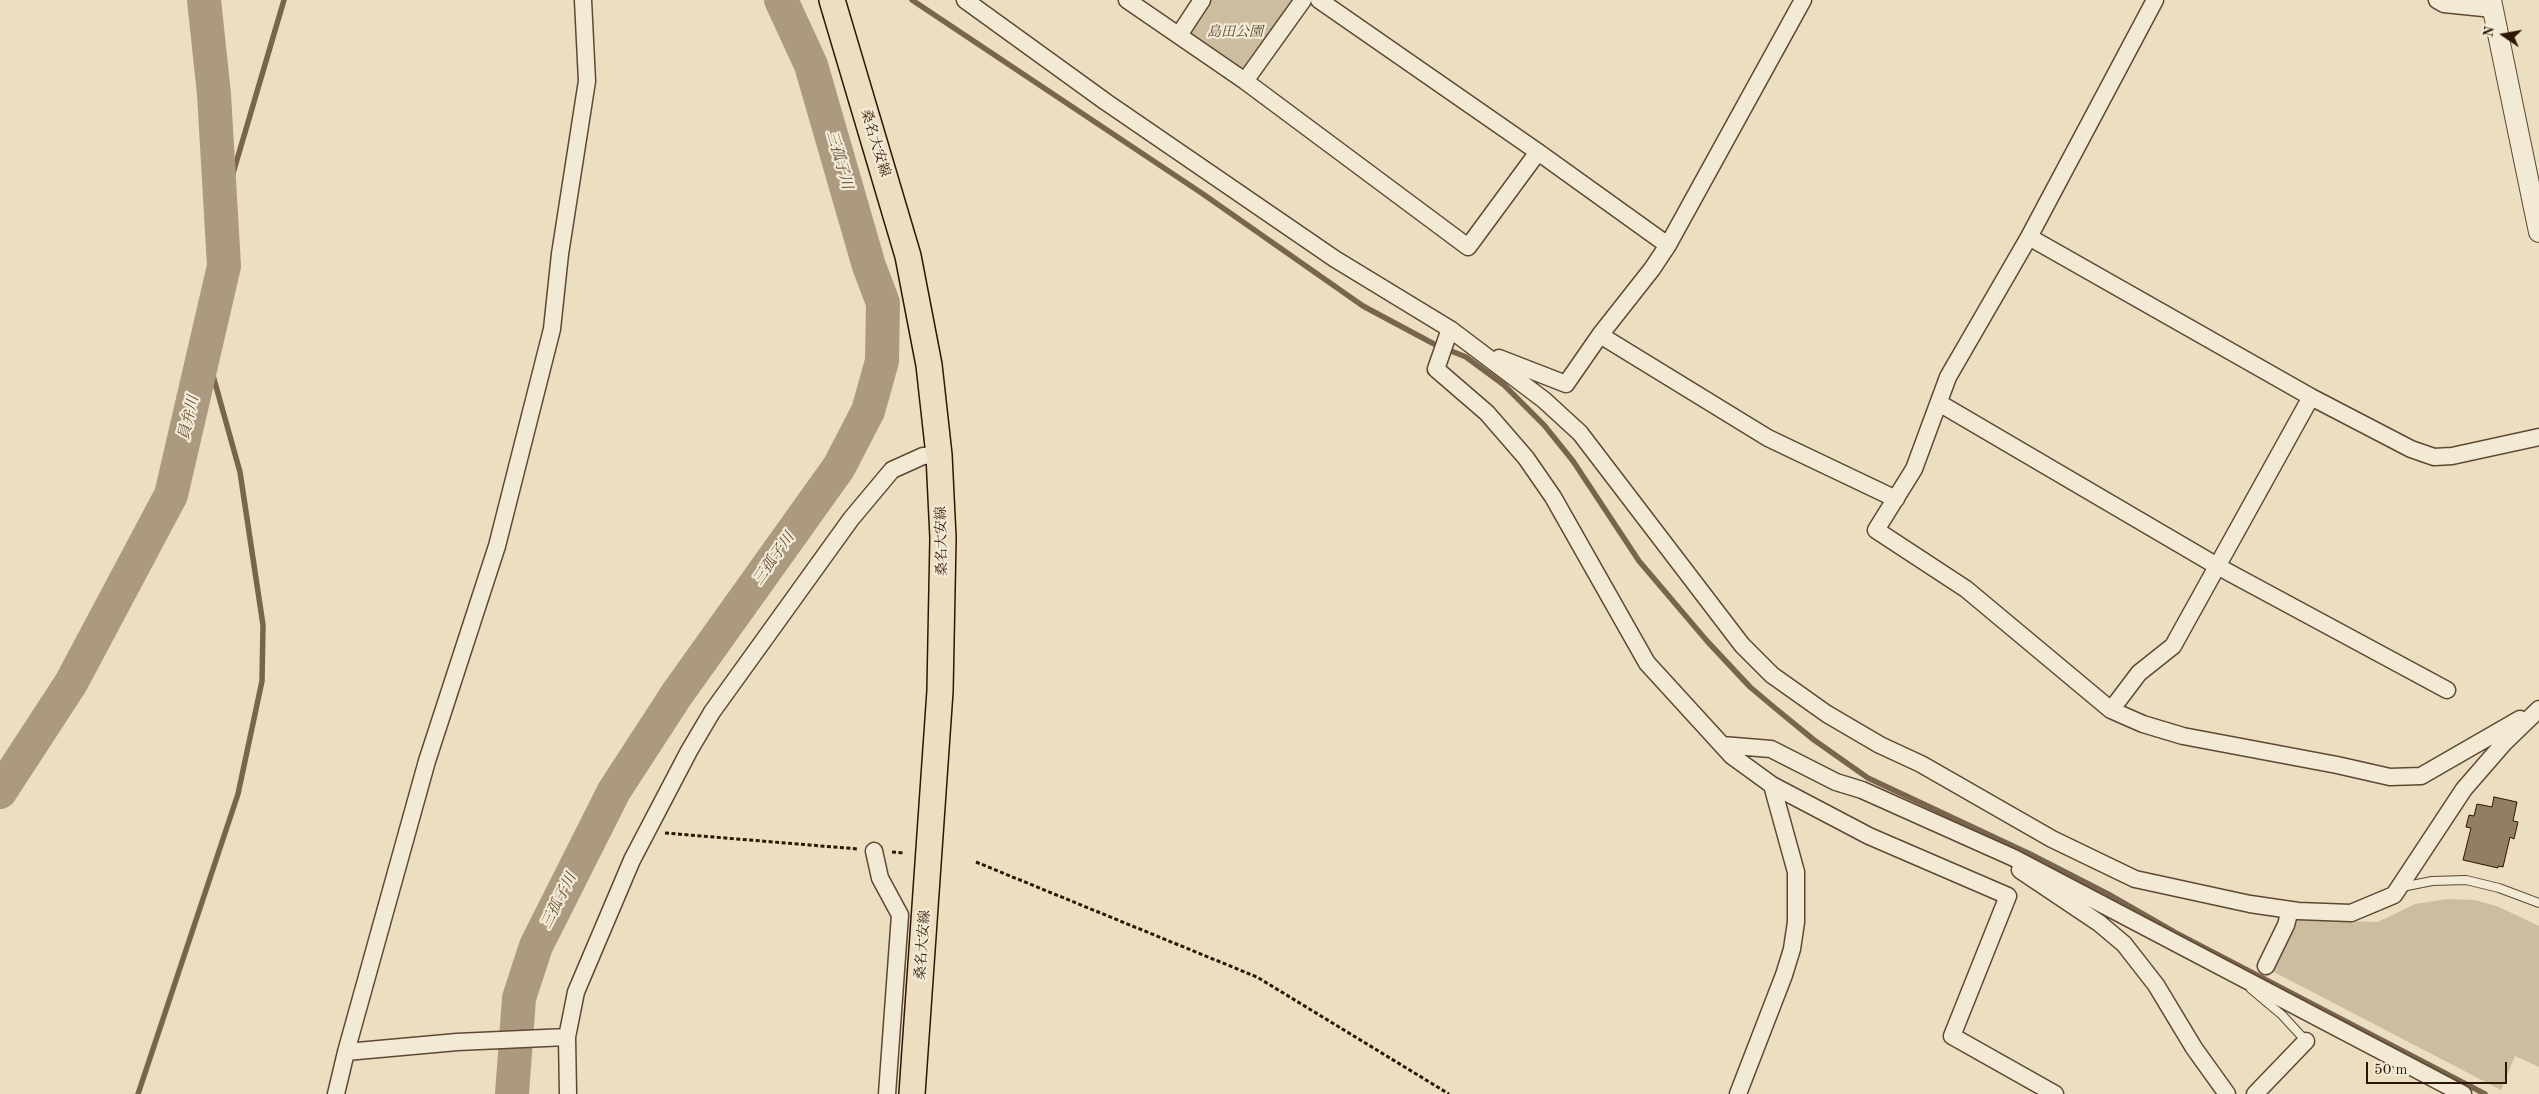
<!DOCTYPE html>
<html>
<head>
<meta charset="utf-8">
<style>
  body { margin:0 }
  #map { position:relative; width:2539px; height:1094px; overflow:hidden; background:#ecdec0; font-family:"Old Standard TT",serif }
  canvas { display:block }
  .north { position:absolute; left:2479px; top:10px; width:50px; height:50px; -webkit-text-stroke:4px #f3ead6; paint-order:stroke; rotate:282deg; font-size:14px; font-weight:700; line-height:20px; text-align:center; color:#2e1602 }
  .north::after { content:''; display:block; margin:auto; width:18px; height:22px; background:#2e1602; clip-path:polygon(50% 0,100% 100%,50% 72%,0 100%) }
  .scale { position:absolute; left:2366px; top:1062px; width:141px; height:22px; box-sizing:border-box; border:2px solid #2e1602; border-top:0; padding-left:6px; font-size:15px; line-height:18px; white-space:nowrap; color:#2e1602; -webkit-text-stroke:4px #f3ead6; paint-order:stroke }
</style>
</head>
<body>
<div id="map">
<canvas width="2539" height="1094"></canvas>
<div class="north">N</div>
<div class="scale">50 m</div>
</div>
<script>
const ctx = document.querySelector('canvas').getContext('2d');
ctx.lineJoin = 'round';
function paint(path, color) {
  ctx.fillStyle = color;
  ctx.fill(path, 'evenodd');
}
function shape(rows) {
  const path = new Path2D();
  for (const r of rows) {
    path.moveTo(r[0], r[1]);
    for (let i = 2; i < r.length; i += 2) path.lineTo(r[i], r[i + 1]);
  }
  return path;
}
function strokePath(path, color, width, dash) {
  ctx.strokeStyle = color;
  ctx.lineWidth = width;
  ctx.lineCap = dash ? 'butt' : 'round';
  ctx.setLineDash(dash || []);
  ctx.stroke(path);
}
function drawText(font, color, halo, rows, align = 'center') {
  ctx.font = font + ' "Old Standard TT","Noto Serif JP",serif';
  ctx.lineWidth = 4.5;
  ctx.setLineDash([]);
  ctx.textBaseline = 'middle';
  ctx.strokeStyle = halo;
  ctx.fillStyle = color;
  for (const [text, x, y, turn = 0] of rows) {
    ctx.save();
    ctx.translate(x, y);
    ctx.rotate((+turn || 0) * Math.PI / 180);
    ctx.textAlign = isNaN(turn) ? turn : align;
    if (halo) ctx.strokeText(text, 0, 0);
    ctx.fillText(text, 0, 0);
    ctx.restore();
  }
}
paint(shape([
  [1209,0,1297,0,1242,76,1185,35],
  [2447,899,2475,900,2499,907,2539,926,2539,1067,2515,1056,2501,1090,2272,971,2297,920,2378,922,2415,904]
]), '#ccbca0');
strokePath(shape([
  [912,0,1203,194,1363,306,1434,344,1466,357,1504,385,1544,425,1573,461,1639,561,1707,641,1750,687,1775,708,1814,740,1868,778,2030,854,2108,894,2176,933,2485,1094],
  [221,214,284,0],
  [138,1094,238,794,262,681,263,625,240,472,205,347]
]), '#79654d', 5.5);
strokePath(shape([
  [0,792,71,683,171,495,224,266,214,94,204,0],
  [512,1094,519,998,536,946,614,791,677,694,839,467,868,411,882,361,883,303,869,266,811,65,781,0]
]), '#ab9a7f', 34);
const building = shape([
  [2494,797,2517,802,2513,821,2518,822,2514,839,2510,837,2503,867,2498,866,2498,868,2463,860,2471,828,2466,827,2469,815,2474,816,2477,804,2492,807,2494,797]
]);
paint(building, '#917e65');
strokePath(building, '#2e1602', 1);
const service = shape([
  [2402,887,2432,881,2466,880,2499,888,2539,903],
  [2251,989,2282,1015,2306,1041]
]);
const minor = shape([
  [965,0,1106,102,1335,259,1450,329,1544,400,1580,433,1742,645,1772,675,1827,714,1880,745,1921,764,2052,839,2135,879,2250,904,2298,911,2351,913,2394,895,2464,789,2504,743,2539,709],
  [1127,0,1245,81,1468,247,1538,152],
  [1319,0,1538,152,1662,241],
  [1803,0,1668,245,1652,269,1600,335,1768,438,1896,499],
  [2155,0,2029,237,1948,377,1914,469,1876,530,1966,589,2111,710,2143,724,2183,736,2337,765,2390,777,2421,776,2520,719],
  [2437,0,2444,4,2493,9],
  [1179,35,1202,0],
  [1245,81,1303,0],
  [2029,237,2311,397,2411,449,2434,457,2452,456,2539,437],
  [1450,329,1436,369,1487,413,1526,458,1553,497,1647,663,1732,756,1772,785,1796,872,1796,922,1792,949,1784,975,1738,1094],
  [1499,358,1566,384,1600,335],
  [1939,403,2217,566,2447,690],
  [2111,710,2139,673,2173,646,2311,397],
  [1722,745,1771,749,1836,782,1862,790,2014,858,2463,1094],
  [1772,785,1869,836,2008,896,1952,1036,2055,1094],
  [874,851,880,878,900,915,887,1094],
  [2020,870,2099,923,2124,944,2156,985,2194,1048,2227,1094],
  [2266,966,2286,925,2290,910],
  [346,1052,457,1042,567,1037],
  [336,1094,346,1052,427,761,497,546,552,329,560,254,587,81,583,0],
  [568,1094,567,1037,576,992,632,860,689,751,712,712,851,519,892,470,923,456,939,455],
  [2255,1094,2306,1041]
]);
const tertiary = shape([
  [2491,0,2539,232]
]);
const primary = shape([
  [832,0,908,256,929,365,939,455,943,538,940,691,912,1094]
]);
strokePath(service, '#5e4832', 10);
strokePath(minor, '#5e4832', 19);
strokePath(tertiary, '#5e4832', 22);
strokePath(primary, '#2e1602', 28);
strokePath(shape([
  [665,833,858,849],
  [892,852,904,853],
  [976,862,1257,977,1449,1094]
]), '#2e1602', 3, [4, 2.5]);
strokePath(service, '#f3ead6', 8);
strokePath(minor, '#f3ead6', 16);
strokePath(tertiary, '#f3ead6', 20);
strokePath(primary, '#ecdec0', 25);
drawText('italic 14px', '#5d4831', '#f3ead6', [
  ["島田公園",1235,32]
]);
drawText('14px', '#2e1602', '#f3ead6', [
  ["桑名大安線",875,143,73],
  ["桑名大安線",942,541,-91],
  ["桑名大安線",923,945,-86]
]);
drawText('italic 15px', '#604b34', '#f3ead6', [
  ["三孤子川",839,160,74],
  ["員弁川",189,418,-77],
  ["三孤子川",774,559,-55],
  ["三孤子川",559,901,-63]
]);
</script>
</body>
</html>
